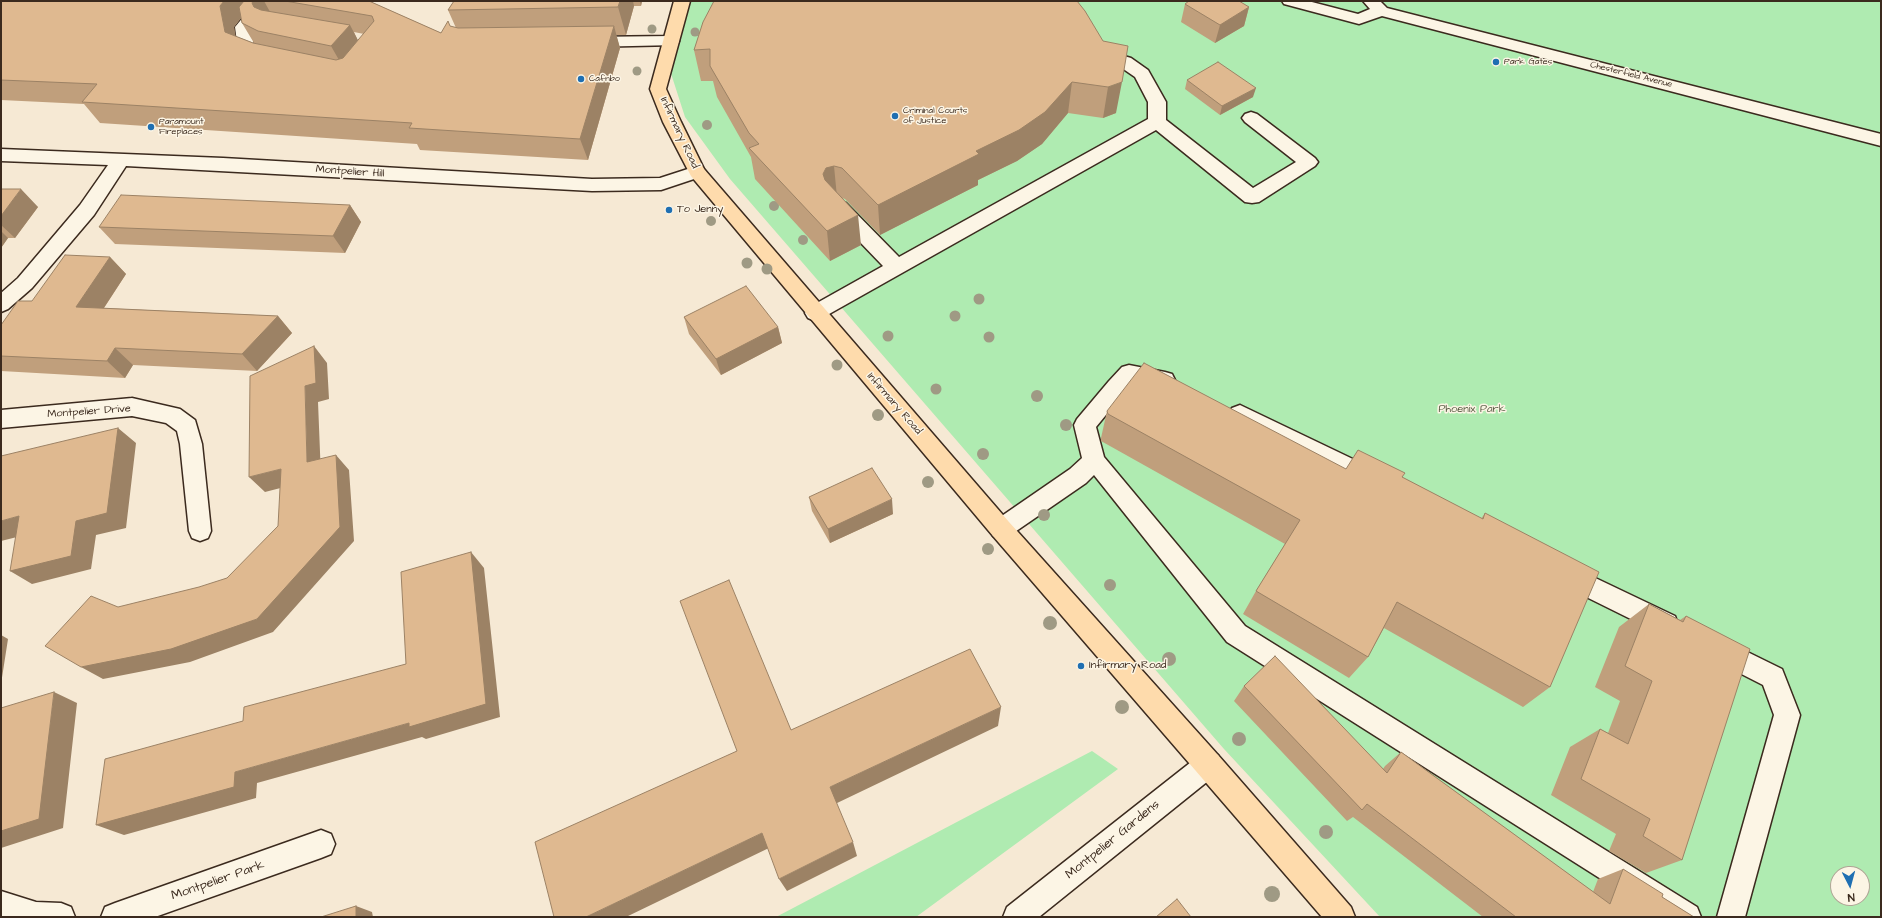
<!DOCTYPE html>
<html>
<head>
<meta charset="utf-8">
<style>
  body { margin:0 }
  #map { position:relative; width:1882px; height:918px; overflow:hidden; background:#f6e9d4; font-family:"Architects Daughter",sans-serif }
  canvas { display:block }
  .frame { position:absolute; inset:0; border:2px solid #3b2a1e; pointer-events:none }
  .north { position:absolute; left:1830px; top:866px; width:40px; height:40px; box-sizing:border-box; background:#fcf5e5; border:1px solid #afa495; border-radius:50%; rotate:174deg; font-size:11px; font-weight:700; line-height:16px; text-align:center; color:#3b2a1e }
  .north::after { content:''; display:block; margin:auto; width:14px; height:18px; background:#1f6fb2; clip-path:polygon(50% 0,100% 100%,50% 72%,0 100%) }
</style>
</head>
<body>
<div id="map">
<canvas width="1882" height="918"></canvas>
<div class="frame"></div>
<div class="north">N</div>
</div>
<script>
const ctx = document.querySelector('canvas').getContext('2d');
ctx.lineJoin = 'round';
function paint(path, color) {
  ctx.fillStyle = color;
  ctx.fill(path, 'evenodd');
}
function shape(rows) {
  const path = new Path2D();
  for (const r of rows) {
    path.moveTo(r[0], r[1]);
    for (let i = 2; i < r.length; i += 2) path.lineTo(r[i], r[i + 1]);
  }
  return path;
}
function strokePath(path, color, width, dash) {
  ctx.strokeStyle = color;
  ctx.lineWidth = width;
  ctx.lineCap = dash ? 'butt' : 'round';
  ctx.setLineDash(dash || []);
  ctx.stroke(path);
}
function drawText(font, color, halo, rows, align = 'center') {
  ctx.font = font + ' "Architects Daughter",sans-serif';
  ctx.lineWidth = 3;
  ctx.setLineDash([]);
  ctx.textBaseline = 'middle';
  ctx.strokeStyle = halo;
  ctx.fillStyle = color;
  for (const [text, x, y, turn = 0] of rows) {
    ctx.save();
    ctx.translate(x, y);
    ctx.rotate((+turn || 0) * Math.PI / 180);
    ctx.textAlign = isNaN(turn) ? turn : align;
    if (halo) ctx.strokeText(text, 0, 0);
    ctx.fillText(text, 0, 0);
    ctx.restore();
  }
}
paint(shape([
  [682,1,1881,1,1881,917,1380,917,1224,749,730,179,685,117,666,58],
  [1838,874,1862,874,1862,898,1838,898],
  [1092,751,1118,769,916,917,776,917]
]), '#afebb1');
const minor = shape([
  [296,1,334,1,332,4,326,6,261,16,251,28,254,46,271,53,273,57,271,61,265,62,240,53,238,49,235,27,250,9,296,1],
  [1282,1,1308,1,1358,14,1370,9,1363,1,1380,1,1387,8,1881,134,1881,146,1382,16,1359,24,1284,4,1282,1],
  [671,36,677,37,679,41,677,45,588,47,582,46,580,42,582,38,588,37,671,36],
  [1098,44,1104,45,1110,52,1131,58,1148,70,1166,102,1166,120,1253,188,1296,162,1245,122,1242,118,1245,114,1251,112,1257,114,1315,158,1318,162,1315,166,1259,202,1252,203,1245,202,1156,130,822,318,815,321,808,318,805,313,808,308,883,266,832,213,830,208,832,203,839,201,846,203,899,257,1148,119,1148,102,1135,77,1119,66,1098,60,1090,49,1092,45,1098,44],
  [1,149,223,158,592,179,660,178,697,166,703,168,706,172,703,176,661,190,592,191,126,166,94,215,32,288,8,309,1,312,1,293,18,278,80,205,108,165,1,161,1,149],
  [1129,365,1165,372,1172,374,1175,380,1172,386,1165,388,1133,382,1096,427,1104,457,1245,626,1697,907,1701,917,1661,917,1227,642,1094,475,1086,483,1009,536,1001,539,993,536,990,529,993,522,1070,469,1082,458,1074,425,1077,419,1109,381,1122,367,1129,365],
  [132,398,180,409,195,420,202,444,211,531,208,538,200,541,192,538,189,531,180,444,177,431,166,423,132,416,1,428,1,410,132,398],
  [1240,405,1382,473,1385,480,1382,487,1374,489,1366,487,1232,420,1229,414,1232,408,1240,405],
  [1566,564,1675,616,1678,624,1675,632,1666,635,1657,632,1558,583,1554,575,1558,567,1566,564],
  [1719,638,1782,669,1800,715,1745,917,1717,917,1774,715,1763,685,1710,658,1707,650,1710,642,1719,638],
  [1209,751,1218,755,1222,764,1218,773,1039,917,1003,917,1007,907,1200,755,1209,751],
  [321,830,331,834,335,844,331,854,321,858,155,917,101,917,105,907,115,903,321,830],
  [1,891,36,902,61,903,71,907,75,917,1,917,1,891]
]);
const major = shape([
  [674,1,690,1,666,89,681,122,704,169,1009,522,1218,755,1351,907,1355,917,1322,917,993,536,691,176,663,122,650,89,674,1]
]);
strokePath(minor, '#3b2a1e', 3);
strokePath(major, '#3b2a1e', 3);
paint(minor, '#fcf5e5');
paint(major, '#fedbac');
ctx.fillStyle = '#9f9a84';
for (const [x, y, r] of [
  [652,29,4.5],
  [695,32,4.5],
  [637,71,4.5],
  [707,125,5],
  [774,206,5],
  [711,221,5],
  [803,240,5],
  [747,263,5.5],
  [767,269,5.5],
  [979,299,5.5],
  [955,316,5.5],
  [888,336,5.5],
  [989,337,5.5],
  [837,365,5.5],
  [936,389,5.5],
  [1037,396,6],
  [878,415,6],
  [1066,425,6],
  [983,454,6],
  [928,482,6],
  [1044,515,6],
  [988,549,6],
  [1110,585,6],
  [1050,623,7],
  [1169,659,7],
  [1122,707,7],
  [1239,739,7],
  [1326,832,7],
  [1272,894,8]
]) {
  ctx.beginPath();
  ctx.arc(x, y, r, 0, 2 * Math.PI);
  ctx.fill();
}
paint(shape([
  [1,1,369,1,441,33,450,26,456,28,448,10,454,1,642,1,641,6,634,6,626,35,616,35,620,48,588,160,420,150,417,144,100,123,84,104,1,100],
  [241,18,242,23,254,43,235,36,234,27],
  [354,32,364,34,358,41],
  [1185,4,1249,7,1244,26,1215,43,1181,22],
  [1085,11,1116,113,1103,118,1068,113,1042,144,1017,161,978,180,978,185,880,235,845,199,842,198,861,245,830,261,755,179,751,157,717,97,713,81,701,81,694,50],
  [1187,80,1253,97,1220,115,1185,89],
  [1,189,38,207,15,238,8,238,1,248],
  [350,205,361,222,345,253,115,244,99,227],
  [110,257,126,274,104,308,278,316,292,333,257,371,133,365,125,378,1,371,1,325,32,301],
  [684,317,778,327,782,343,721,375,689,334],
  [1107,411,1346,469,1402,477,1481,519,1485,513,1550,687,1523,707,1384,628,1368,657,1349,678,1243,614,1256,591,1285,544,1101,441,1101,438],
  [809,497,893,514,830,543,812,511],
  [1649,604,1680,620,1686,616,1682,860,1646,873,1609,851,1616,834,1551,795,1570,747,1600,729,1608,733,1620,701,1595,687,1619,627],
  [1244,686,1383,769,1385,766,1401,752,1593,892,1598,879,1623,869,1662,897,1694,917,1483,917,1353,817,1347,821,1234,701]
]), '#c09f7c');
paint(shape([
  [224,1,264,1,274,19,249,8,234,27,239,54,225,32,220,6],
  [620,1,633,1,634,6,626,35,618,7],
  [640,1,642,1,641,6],
  [1249,7,1244,26,1215,43,1220,25],
  [350,25,361,46,343,67,331,46],
  [614,26,620,48,588,160,580,139],
  [1072,82,1068,113,1042,144,1017,161,978,180,978,185,880,235,878,205,976,151],
  [1122,82,1116,113,1103,118,1108,87],
  [1256,88,1253,97,1220,115,1222,106],
  [834,166,837,197,830,199,823,174,826,168],
  [21,189,38,207,15,238,1,225,1,216],
  [350,205,361,222,345,253,333,236],
  [858,215,861,245,830,261,827,231],
  [1,231,8,238,1,248],
  [110,257,126,274,94,323,76,307],
  [278,316,292,333,257,371,242,354],
  [778,327,782,343,721,375,716,359],
  [314,346,327,363,329,399,318,402,321,477,307,462,305,386],
  [115,348,133,365,125,378,107,361],
  [118,428,136,443,126,528,96,535,91,569,32,584,10,571,76,521],
  [336,455,349,470,354,541,273,632,190,662,103,679,81,667,257,619],
  [281,469,296,484,265,492,249,477],
  [892,499,893,514,830,543,828,529],
  [19,516,41,531,1,541,1,521],
  [471,552,484,568,500,717,426,739,422,737,257,783,256,798,124,835,96,825,235,772,409,723],
  [1,635,8,639,1,684],
  [54,692,77,703,63,828,1,848,1,831,49,732],
  [1001,707,998,726,835,804,830,787],
  [762,833,771,847,626,917,586,917],
  [853,842,857,856,787,891,779,879],
  [356,906,372,912,373,917,356,917]
]), '#9c8265');
const building = shape([
  [1,1,224,1,220,6,225,32,253,43,336,60,343,58,374,21,372,16,285,1,369,1,441,33,448,21,450,26,458,28,614,26,580,139,409,128,412,123,82,102,97,84,1,80,1,1],
  [244,1,253,1,252,3,254,7,261,10,350,25,331,46,258,31,242,23,239,7,244,1],
  [454,1,620,1,618,7,448,10,454,1],
  [714,1,1077,1,1085,11,1103,41,1128,46,1122,82,1108,87,1072,82,1045,112,1019,130,976,151,979,154,878,205,842,168,834,166,826,168,823,174,825,180,858,215,827,231,749,148,759,144,749,133,710,66,710,49,694,50,703,22,714,1],
  [1189,1,1239,1,1249,7,1220,25,1185,4,1189,1],
  [1218,62,1256,88,1222,106,1187,80,1218,62],
  [1,189,21,189,1,216,1,189],
  [121,195,350,205,333,236,99,227,121,195],
  [65,255,110,257,76,307,278,316,242,354,115,348,107,361,1,356,1,325,18,301,32,301,65,255],
  [746,286,778,327,716,359,684,317,746,286],
  [314,346,316,383,305,386,307,462,336,455,340,527,257,619,171,649,81,667,45,646,91,596,118,607,199,587,227,578,278,526,281,469,249,477,250,376,314,346],
  [1144,363,1346,469,1358,450,1405,473,1402,477,1483,519,1485,513,1599,572,1550,687,1397,602,1368,657,1256,591,1300,520,1108,414,1107,411,1144,363],
  [118,428,107,513,76,521,71,556,10,571,19,516,1,521,1,456,118,428],
  [872,468,892,499,828,529,809,497,872,468],
  [471,552,486,704,409,727,409,723,235,772,234,787,96,825,105,759,243,721,244,707,406,664,401,572,471,552],
  [729,580,791,730,970,649,1001,707,830,787,853,842,779,879,762,833,586,917,554,917,535,842,737,751,680,601,729,580],
  [1649,604,1683,622,1686,616,1750,649,1682,860,1643,836,1650,819,1581,779,1600,729,1628,744,1652,681,1625,666,1649,604],
  [1275,656,1387,773,1401,752,1610,904,1623,869,1663,894,1662,897,1694,917,1516,917,1367,804,1362,810,1244,686,1275,656],
  [54,692,39,819,1,831,1,708,54,692],
  [1177,899,1191,917,1156,917,1177,899],
  [356,906,356,917,321,917,356,906]
]);
paint(building, '#dfb990');
strokePath(building, '#9c8265', 1);
for (const [x, y, r, color] of [
  [1496,62,4,"#1f6fb2"],
  [581,79,4,"#1f6fb2"],
  [895,116,4,"#1f6fb2"],
  [151,127,4,"#1f6fb2"],
  [669,210,4,"#1f6fb2"],
  [1081,666,4,"#1f6fb2"]
]) {
  const dot = new Path2D();
  dot.arc(x, y, r, 0, 2 * Math.PI);
  ctx.fillStyle = color;
  ctx.fill(dot);
  strokePath(dot, '#fcf5e5', 1.5);
}
drawText('9px', '#3b2a1e', '#fcf5e5', [
  ["Park Gates",1504,62],
  ["Cafnbo",589,79],
  ["Criminal Courts",903,111],
  ["of Justice",903,121],
  ["Paramount",159,122],
  ["Fireplaces",159,132]
], 'left');
drawText('9px', '#3b2a1e', '#fcf5e5', [
  ["Chesterfield Avenue",1631,75,14]
]);
drawText('11px', '#3b2a1e', '#fcf5e5', [
  ["Infirmary Road",679,133,65],
  ["Montpelier Hill",350,172,4],
  ["Infirmary Road",894,404,49],
  ["Montpelier Drive",89,412,-4]
]);
drawText('11px', '#3b2a1e', '#fcf5e5', [
  ["To Jenny",677,210],
  ["Infirmary Road",1089,666]
], 'left');
drawText('11px', '#585a43', '#fcf5e5', [
  ["Phoenix Park",1472,410]
]);
drawText('13px', '#3b2a1e', '#fcf5e5', [
  ["Montpelier Gardens",1113,840,-39],
  ["Montpelier Park",218,881,-19]
]);
</script>
</body>
</html>
